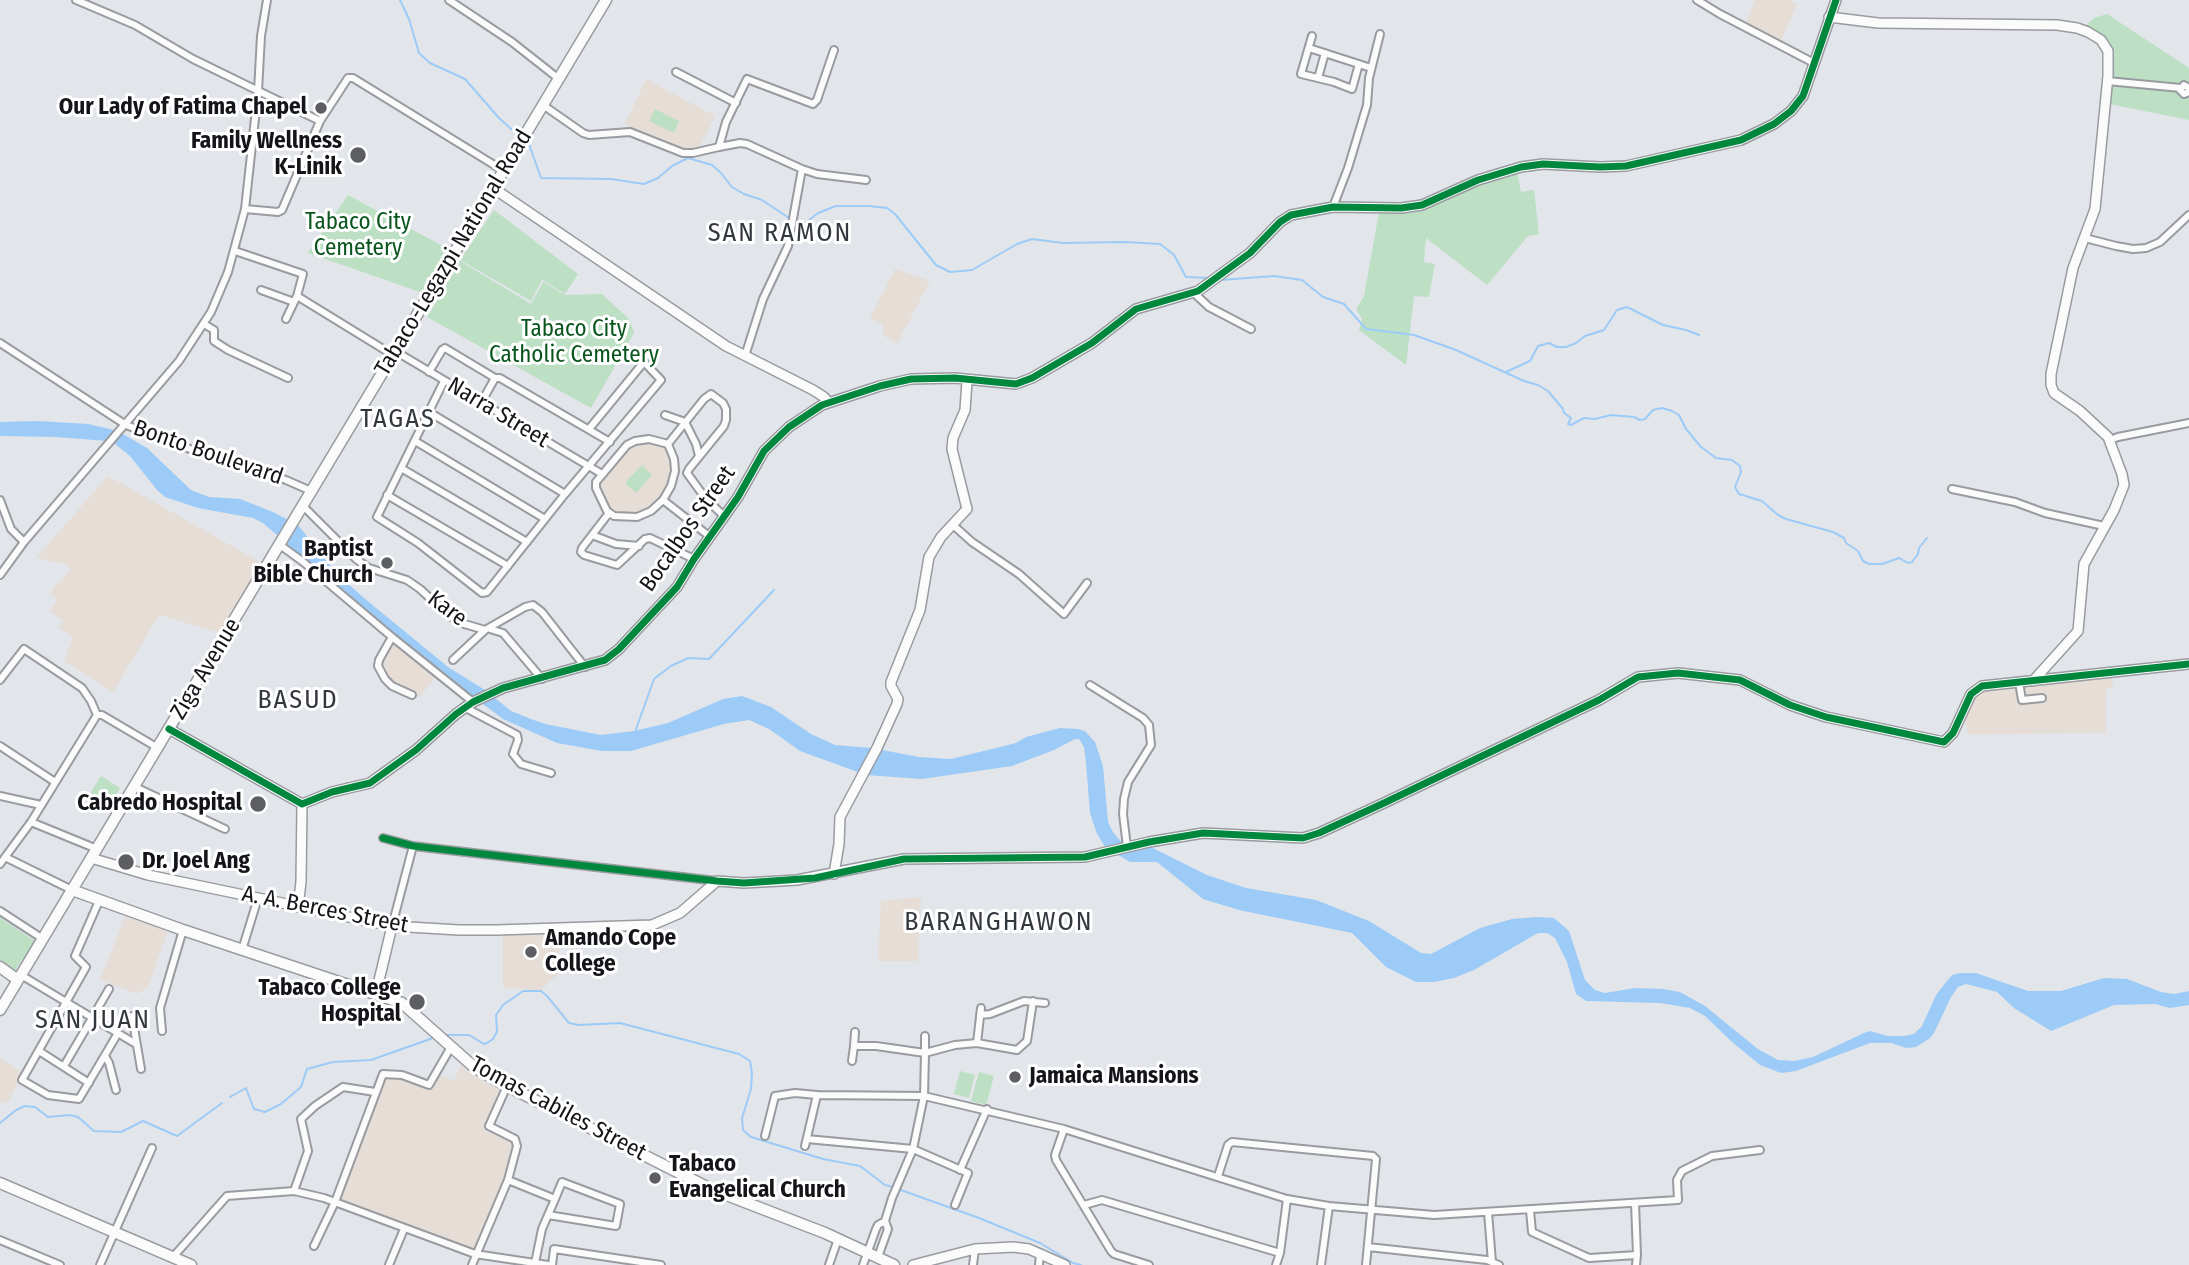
<!DOCTYPE html>
<html>
<head>
<meta charset="utf-8">
<style>
  body { margin:0 }
  canvas { display:block; background:#e2e5ea }
</style>
</head>
<body>
<canvas width="2189" height="1265"></canvas>
<script>
const ctx = document.querySelector('canvas').getContext('2d');
ctx.lineJoin = 'round';
function paint(path, color) {
  ctx.fillStyle = color;
  ctx.fill(path, 'evenodd');
}
function shape(rows) {
  const path = new Path2D();
  for (const r of rows) {
    path.moveTo(r[0], r[1]);
    for (let i = 2; i < r.length; i += 2) path.lineTo(r[i], r[i + 1]);
  }
  return path;
}
function strokePath(path, color, width, dash) {
  ctx.strokeStyle = color;
  ctx.lineWidth = width;
  ctx.lineCap = dash ? 'butt' : 'round';
  ctx.setLineDash(dash || []);
  ctx.stroke(path);
}
function drawText(font, color, halo, rows, align = 'center') {
  ctx.font = font + ' "Fira Sans Condensed",sans-serif';
  ctx.lineWidth = 6;
  ctx.setLineDash([]);
  ctx.textBaseline = 'middle';
  ctx.strokeStyle = halo;
  ctx.fillStyle = color;
  for (const [text, x, y, turn = 0] of rows) {
    ctx.save();
    ctx.translate(x, y);
    ctx.rotate((+turn || 0) * Math.PI / 180);
    ctx.textAlign = isNaN(turn) ? turn : align;
    if (halo) ctx.strokeText(text, 0, 0);
    ctx.fillText(text, 0, 0);
    ctx.restore();
  }
}
paint(shape([
  [1755,0,1789,0,1797,4,1779,44,1745,25],
  [646,79,715,116,698,151,683,152,625,124],
  [895,269,930,281,897,344,884,336,882,324,870,318],
  [655,441,665,446,672,458,674,473,669,489,654,507,637,514,612,513,608,511,598,487,604,473,622,453,638,443],
  [108,476,262,563,221,633,159,615,113,692,64,661,73,637,59,628,63,620,50,612,57,599,50,594,56,584,63,579,71,568,64,563,55,563,37,557],
  [392,641,435,677,420,697,396,687,386,677,379,664],
  [2112,677,2113,688,2106,689,2106,733,1968,734,1964,714,1973,696,1986,688],
  [921,897,918,961,878,961,881,901],
  [125,917,168,931,148,987,137,994,100,980],
  [558,931,560,972,541,990,503,988,503,933],
  [0,1058,23,1073,8,1102,4,1101,0,1105],
  [461,1065,471,1074,502,1092,485,1130,514,1143,504,1180,473,1250,338,1200,384,1078,394,1075,430,1089,438,1074,454,1081]
]), '#e5ddd6');
paint(shape([
  [2107,14,2189,68,2189,120,2109,104,2113,53,2106,40,2084,27,2094,18],
  [655,109,679,121,674,133,649,121],
  [1517,172,1521,192,1534,190,1539,234,1528,236,1487,285,1426,238,1424,262,1435,264,1429,297,1414,296,1406,365,1359,330,1362,319,1356,309,1364,296,1379,212,1423,209,1481,183],
  [348,195,450,250,423,293,308,253],
  [494,210,578,274,565,294,542,280,531,301,460,260],
  [460,261,531,304,543,282,565,295,602,294,629,319,634,333,591,408,427,317],
  [642,465,652,475,636,493,625,483],
  [101,776,120,788,106,812,86,800],
  [0,918,35,941,15,970,0,960],
  [960,1071,975,1075,969,1098,954,1094],
  [979,1072,994,1076,986,1105,971,1101]
]), '#bddfc4');
paint(shape([
  [38,421,88,424,118,431,147,448,191,490,209,497,240,499,273,512,298,525,338,575,364,598,448,667,485,690,511,711,531,719,545,724,601,735,634,731,668,723,723,699,742,696,771,707,811,734,835,745,872,748,919,757,951,759,1016,743,1026,737,1060,728,1078,729,1085,731,1095,742,1103,766,1108,822,1113,832,1129,851,1151,847,1207,875,1246,888,1316,900,1369,921,1421,953,1431,954,1480,928,1512,919,1537,917,1554,918,1569,931,1585,980,1595,990,1605,993,1635,988,1663,989,1680,992,1705,1006,1758,1049,1778,1060,1794,1061,1813,1057,1864,1033,1870,1031,1888,1036,1904,1036,1914,1034,1922,1026,1936,995,1947,981,1952,975,1961,973,1976,973,2028,991,2061,991,2104,978,2127,979,2161,992,2174,994,2189,991,2189,1005,2170,1008,2155,1004,2114,1005,2051,1031,2014,1008,1997,992,1966,984,1958,987,1951,997,1934,1033,1929,1039,1916,1047,1906,1048,1891,1043,1870,1043,1796,1071,1781,1073,1760,1065,1732,1042,1705,1016,1690,1008,1660,1003,1586,1001,1576,994,1567,962,1555,938,1547,933,1538,933,1474,970,1454,978,1434,982,1416,982,1386,967,1352,933,1239,910,1203,899,1157,862,1130,862,1106,848,1097,834,1090,813,1086,763,1084,747,1079,739,1075,739,1054,750,1012,766,922,779,866,775,800,751,769,729,749,720,724,724,631,751,602,751,557,743,503,719,460,687,338,588,263,523,253,518,198,508,165,497,157,490,130,456,115,444,107,441,56,437,0,436,0,422]
]), '#9dcbf7');
strokePath(shape([
  [400,0,409,19,419,53,430,63,465,79,499,118,518,135],
  [525,141,529,144,541,178,611,179,644,184,658,178,672,166,688,158,712,165,721,173,732,187,744,194,762,200,789,218],
  [794,220,805,223,818,213,836,206,869,206,887,208,895,214,936,265,950,272,972,270,1017,244,1032,239,1063,243,1125,242,1160,244,1174,255,1186,277,1209,278],
  [1221,280,1274,276,1302,280,1323,297,1344,304,1366,329,1414,335,1456,350,1524,381,1538,385,1548,391,1563,409,1564,413,1571,418,1568,424,1571,425,1584,418,1595,419,1611,415,1634,417,1640,420,1645,419,1653,410,1662,408,1672,411,1679,415,1686,429,1701,447,1716,458,1732,460,1740,466,1741,472,1735,487,1739,494,1762,501,1778,515,1786,519,1833,532,1844,538,1846,543,1858,551,1863,561,1869,564,1882,564,1899,558,1908,563,1912,562,1918,554,1919,548,1927,538],
  [1506,372,1530,361,1538,346,1549,343,1557,347,1566,347,1576,343,1585,336,1604,330,1617,310,1627,307,1663,325,1686,330,1699,335],
  [635,732,654,679,671,666,688,658,709,659,774,590],
  [445,1035,469,1035,484,1044,487,1043,493,1039,497,1032,496,1015,503,1005,523,991,541,991,547,996,569,1023,579,1025,620,1023,739,1054,750,1061,752,1073,751,1089,742,1118,743,1130,751,1137,823,1159,860,1166,885,1185,893,1187],
  [230,1097,246,1088,254,1109,265,1112,281,1104,301,1087,307,1069,333,1062,371,1060,433,1038],
  [0,1123,16,1110,25,1106,35,1107,48,1117,70,1115,78,1117,94,1131,121,1132,143,1121,177,1136,222,1103],
  [898,1189,979,1218,1040,1243,1073,1263,1081,1265]
]), '#9dcbf7', 2);
const street = shape([
  [76,0,135,25,193,59,320,121,282,210,278,212,245,209],
  [449,0,512,42,559,79],
  [1697,0,1720,14,1814,63],
  [1312,36,1301,74,1334,82,1352,89,1359,64],
  [1309,48,1371,68],
  [676,72,736,103],
  [1318,78,1325,53],
  [2107,81,2181,88],
  [2189,88,2184,85,2180,90,2184,94,2189,92],
  [543,105,583,133,589,135,630,132,683,153,693,153,719,147,726,122,747,79,813,104,817,100,834,50],
  [320,121,348,78,353,78,504,171],
  [719,147,740,143,747,144,802,169,788,246,763,299,745,356],
  [802,169,817,174,866,180],
  [1333,207,1348,168,1367,105,1369,78,1380,34],
  [2085,238,2116,246,2133,249,2146,248,2160,242,2189,215],
  [235,251,303,274,297,296,286,319],
  [261,290,294,302],
  [1194,293,1209,307,1251,329],
  [297,296,393,355],
  [204,324,214,330,214,341,228,350,288,378],
  [0,343,126,425,187,448,286,480,311,491],
  [395,351,602,474],
  [429,372,442,350,445,348,495,378,500,378,610,442],
  [444,381,377,517,418,543,482,593,487,592,565,494,661,380,644,362,589,429],
  [481,403,495,378],
  [429,412,565,494],
  [665,415,685,422,696,444,699,456],
  [2110,440,2118,437,2189,423],
  [415,441,545,519],
  [668,444,649,439,635,441,627,445,596,482,596,488,607,511,614,516,637,517,651,511,663,500,671,486,675,471,674,459,668,444,704,399,711,394,723,403,726,409,726,420,724,426,689,469,687,473,706,499,724,516],
  [401,468,527,542],
  [1952,489,2015,502,2045,513,2104,526],
  [387,495,508,566],
  [0,500,11,529,24,542],
  [663,500,709,536],
  [303,506,356,559,369,568,407,580,420,589,447,614,461,623,485,630,525,607,533,605,542,612,585,667],
  [609,513,582,548,581,552,584,555,617,565,645,539,650,538,694,559],
  [953,525,972,542,1019,574,1064,614,1087,583],
  [592,535,616,544,639,546],
  [280,545,302,561,392,637,473,702],
  [0,575,24,542,179,361,211,312,228,272,245,209,258,91,261,36,267,0],
  [490,629,503,633,542,679],
  [392,637,379,660,378,666,385,679,392,686,412,695],
  [453,660,485,630],
  [0,680,24,649,82,688,91,701,97,715],
  [2019,682,2022,700,2042,698],
  [1090,685,1143,718,1149,725,1151,745,1128,782,1124,799,1123,814,1127,847],
  [464,707,517,735,518,740,513,754,521,764,551,773],
  [97,715,102,715,158,748],
  [0,746,55,782],
  [135,787,225,829],
  [0,796,41,805],
  [31,822,97,849],
  [383,838,413,846,717,881],
  [5,857,72,890],
  [0,864,31,822,97,715],
  [99,901,75,956,86,967,22,1080,48,1095,79,1099,118,1033],
  [0,911,43,939],
  [392,926,413,846],
  [242,950,258,898],
  [21,975,136,1044],
  [980,1015,990,1014,1024,1001,1045,1003],
  [132,1016,141,1069],
  [162,1031,160,1008,183,930],
  [855,1032,854,1046,876,1046,925,1053,924,1096,913,1149,892,1198,885,1221,888,1229,878,1257],
  [925,1036,925,1053,955,1045,977,1043,981,1008],
  [977,1043,1017,1050,1027,1041,1033,1001],
  [39,1051,89,1083],
  [105,1056,109,1063,116,1090],
  [852,1061,854,1046],
  [64,1066,109,989],
  [1064,1129,1055,1155,1056,1160,1111,1251,1114,1254,1149,1265],
  [765,1136,775,1096,795,1093,817,1095,924,1096,1064,1129,1287,1199,1329,1206,1434,1215,1678,1200,1677,1180,1682,1171,1712,1156,1760,1150],
  [807,1139,913,1149,968,1173,955,1205],
  [805,1146,817,1095],
  [960,1170,987,1109],
  [1218,1176,1228,1145,1232,1142,1373,1156,1376,1159,1366,1265],
  [508,1180,555,1199,542,1229,535,1263],
  [294,1191,308,1151,301,1119,315,1106,343,1087,375,1092],
  [1635,1203,1637,1255,1636,1265],
  [1084,1205,1102,1200,1280,1253],
  [1530,1210,1532,1232,1589,1258,1637,1255],
  [1488,1212,1492,1262],
  [548,1215,616,1226,620,1204,562,1182,555,1199],
  [0,1240,60,1265],
  [314,1246,335,1202,383,1074,402,1075,429,1085,451,1047],
  [1368,1247,1487,1260,1499,1265],
  [173,1257,227,1196,294,1191,324,1198,475,1254,548,1265],
  [100,1265,152,1148],
  [389,1265,404,1229],
  [472,1265,508,1180,517,1146,515,1139,489,1126,507,1086],
  [552,1265,554,1249,661,1265],
  [829,1265,838,1239],
  [863,1265,876,1229,878,1225,885,1221],
  [973,1265,975,1249],
  [1039,1265,1040,1253],
  [1276,1265,1280,1253,1287,1199],
  [1321,1265,1329,1206]
]);
const secondary = shape([
  [1829,17,1878,23,2057,25,2077,28,2088,32,2101,40,2108,51,2108,76,2095,209,2073,268,2051,374,2051,385,2054,393,2080,411,2108,437,2122,474,2124,485,2114,510,2084,564,2078,631,2033,681],
  [493,188,726,346,813,390,824,397,828,402],
  [169,729,302,804,332,792,370,783,416,750,456,714,473,702,503,688,605,660,619,649,677,587,694,559,738,497,764,451,789,427,822,405,880,386,911,379,955,378,1016,384,1032,378,1092,343,1136,309,1198,291,1250,253,1280,222,1291,215,1333,207,1401,208,1422,205,1478,180,1521,167,1543,164,1600,167,1626,166,1741,140,1774,124,1791,111,1803,96,1836,0],
  [91,858,148,875,392,926,459,930,497,930,652,925,680,913,717,881,744,883,797,880,904,859,1085,857,1149,842,1203,833,1303,838,1319,833,1384,803,1599,700,1638,677,1678,673,1740,680,1790,705,1826,717,1944,742,1953,733,1971,694,1982,686,2189,664],
  [834,874,839,844,840,817,877,748,897,704,898,699,891,686,891,682,920,610,929,557,941,537,967,509,952,449,953,438,965,410,967,381],
  [298,907,301,882,302,804],
  [376,993,392,926],
  [913,1265,975,1249,1013,1247,1029,1249,1065,1265]
]);
const primary = shape([
  [72,890,183,930,402,1003,474,1067,507,1086,711,1189,825,1233,894,1265],
  [0,967,18,980],
  [0,1010,606,0],
  [0,1183,191,1265]
]);
strokePath(street, '#989b9f', 10);
strokePath(secondary, '#989b9f', 12);
strokePath(primary, '#989b9f', 13);
strokePath(street, '#fbfbfc', 6);
strokePath(secondary, '#fbfbfc', 9);
strokePath(primary, '#fbfbfc', 10);
strokePath(shape([
  [169,729,302,804,332,792,370,783,416,750,456,714,473,702,503,688,605,660,619,649,677,587,694,559,738,497,764,451,789,427,822,405,880,386,911,379,955,378,1016,384,1032,378,1092,343,1136,309,1198,291,1250,253,1280,222,1291,215,1333,207,1401,208,1422,205,1478,180,1521,167,1543,164,1600,167,1626,166,1741,140,1774,124,1791,111,1803,96,1836,0],
  [383,838,413,846,717,881,744,883,815,878,904,859,1085,857,1149,842,1203,833,1303,838,1319,833,1384,803,1599,700,1638,677,1678,673,1740,680,1790,705,1826,717,1944,742,1953,733,1971,694,1982,686,2189,664]
]), '#00873e', 7);
for (const [x, y, r, color] of [
  [321,108,7,"#5c5e62"],
  [358,155,9,"#5c5e62"],
  [387,563,7,"#5c5e62"],
  [258,804,9,"#5c5e62"],
  [126,862,9,"#5c5e62"],
  [531,952,7,"#5c5e62"],
  [417,1002,9,"#5c5e62"],
  [1015,1077,7,"#5c5e62"],
  [655,1178,7,"#5c5e62"]
]) {
  const dot = new Path2D();
  dot.arc(x, y, r, 0, 2 * Math.PI);
  ctx.fillStyle = color;
  ctx.fill(dot);
  strokePath(dot, '#fff', 2.5);
}
drawText('bold 23px', '#141519', '#fff', [
  ["Our Lady of Fatima Chapel",307,108],
  ["Family Wellness",342,142],
  ["K-Linik",342,168],
  ["Baptist",373,550],
  ["Bible Church",373,576],
  ["Cabredo Hospital",242,804],
  ["Dr. Joel Ang",142,862,"left"],
  ["Amando Cope",545,939,"left"],
  ["College",545,965,"left"],
  ["Tabaco College",401,989],
  ["Hospital",401,1015],
  ["Jamaica Mansions",1029,1077,"left"],
  ["Tabaco",669,1165,"left"],
  ["Evangelical Church",669,1191,"left"]
], 'right');
drawText('23px', '#09551d', '#fff', [
  ["Tabaco City",358,223],
  ["Cemetery",358,249],
  ["Tabaco City",574,330],
  ["Catholic Cemetery",574,356]
]);
drawText('23px', '#141519', '#fff', [
  ["Tabaco-Legazpi National Road",454,253,-59],
  ["Narra Street",498,413,31],
  ["Bonto Boulevard",208,453,19],
  ["Bocalbos Street",688,529,-55],
  ["Kare",447,609,37],
  ["Ziga Avenue",206,669,-59],
  ["A. A. Berces Street",325,910,11],
  ["Tomas Cabiles Street",558,1109,28]
]);
ctx.letterSpacing = '2px';
drawText('26px', '#33373e', '#fff', [
  ["SAN RAMON",780,234],
  ["TAGAS",398,420],
  ["BASUD",298,701],
  ["BARANGHAWON",999,923],
  ["SAN JUAN",93,1021]
]);
ctx.letterSpacing = '0px';
</script>
</body>
</html>
